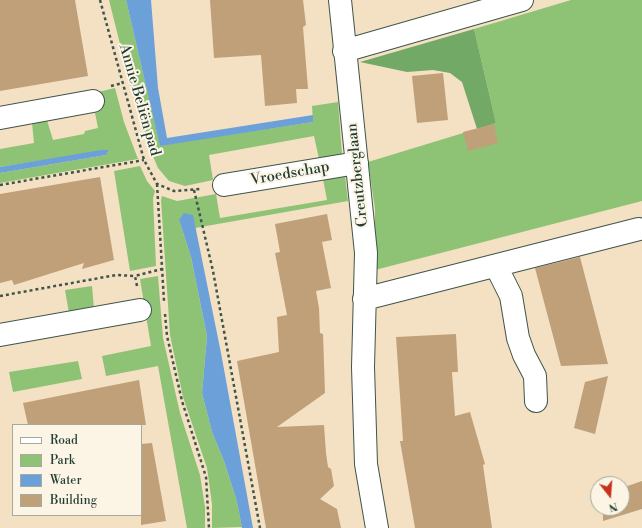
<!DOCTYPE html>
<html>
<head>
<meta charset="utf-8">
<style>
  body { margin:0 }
  #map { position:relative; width:642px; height:528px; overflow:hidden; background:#f4e0c3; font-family:"Libre Bodoni",serif }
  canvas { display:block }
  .legend { position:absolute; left:12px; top:424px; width:130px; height:92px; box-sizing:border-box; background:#fcf5e5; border:1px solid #a4ab9e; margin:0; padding:5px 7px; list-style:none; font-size:12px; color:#1f3d34 }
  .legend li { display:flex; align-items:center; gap:8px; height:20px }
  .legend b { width:20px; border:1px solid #a4ab9e }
  .north { position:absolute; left:590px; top:476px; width:40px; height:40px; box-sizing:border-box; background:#fcf5e5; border:1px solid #a4ab9e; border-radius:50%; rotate:163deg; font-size:11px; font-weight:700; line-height:16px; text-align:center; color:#1f3d34 }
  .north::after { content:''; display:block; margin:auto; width:14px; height:18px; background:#c8321e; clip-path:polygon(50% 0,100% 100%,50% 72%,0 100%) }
</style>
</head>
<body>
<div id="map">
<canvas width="642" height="528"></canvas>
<ul class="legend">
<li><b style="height:5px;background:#fff"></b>Road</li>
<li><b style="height:11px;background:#8ec376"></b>Park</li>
<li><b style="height:11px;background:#6ba1d8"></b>Water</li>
<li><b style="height:11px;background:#c0a079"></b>Building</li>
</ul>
<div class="north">N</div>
</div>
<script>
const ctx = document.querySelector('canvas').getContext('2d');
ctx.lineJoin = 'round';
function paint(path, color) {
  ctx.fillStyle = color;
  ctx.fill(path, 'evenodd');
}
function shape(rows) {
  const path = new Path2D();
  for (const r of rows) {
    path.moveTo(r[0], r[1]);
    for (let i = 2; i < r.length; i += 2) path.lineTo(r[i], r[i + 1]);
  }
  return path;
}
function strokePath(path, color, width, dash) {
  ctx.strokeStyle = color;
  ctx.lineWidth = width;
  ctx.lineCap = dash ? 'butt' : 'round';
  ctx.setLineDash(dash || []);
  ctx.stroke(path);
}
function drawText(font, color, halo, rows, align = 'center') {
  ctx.font = font + ' "Libre Bodoni",serif';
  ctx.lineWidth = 4;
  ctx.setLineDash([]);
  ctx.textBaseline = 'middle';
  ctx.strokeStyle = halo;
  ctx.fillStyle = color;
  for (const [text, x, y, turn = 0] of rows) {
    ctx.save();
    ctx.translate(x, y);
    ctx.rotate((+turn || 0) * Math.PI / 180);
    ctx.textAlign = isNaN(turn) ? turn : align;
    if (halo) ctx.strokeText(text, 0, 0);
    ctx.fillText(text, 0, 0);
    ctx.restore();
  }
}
paint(shape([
  [109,0,126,0,160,145,313,122,312,106,338,102,342,154,319,159,314,136,209,155,213,180,185,186,169,181,158,168,149,147,130,84],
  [571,0,642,0,642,201,375,270,375,209,368,162,496,123,474,29],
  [115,88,124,122,138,159,0,183,0,173,106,155,109,150,0,167,0,149,34,143,32,123,46,117,53,140,84,134,85,131,98,128,95,113,102,105,98,92],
  [140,166,147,181,155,191,153,198,156,266,130,271,114,171],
  [345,176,348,201,195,228,192,215,179,220,191,257,207,336,202,393,212,432,224,461,237,502,242,527,212,528,212,504,207,468,183,397,170,335,161,200,162,196,177,201,216,194,220,218,327,200,323,179],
  [158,276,163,338,180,413,200,475,205,507,205,528,187,528,158,366,106,376,102,356,151,346,140,279],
  [92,286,94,309,69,313,65,290],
  [78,361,82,379,13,392,9,372]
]), '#8ec376');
paint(shape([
  [474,29,496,123,477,129,462,82,450,73,433,70,407,72,360,62]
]), '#72a967');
paint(shape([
  [126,0,151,0,158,88,167,138,313,115,313,122,160,146],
  [101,150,109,150,106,155,0,173,0,167],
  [184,213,193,215,221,353,253,528,242,528,237,502,224,461,212,432,202,393,207,336,191,257,179,220]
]), '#6ba1d8');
paint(shape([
  [0,0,75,0,88,76,0,91],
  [210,0,303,0,306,25,303,27,308,89,296,89,297,103,265,106,261,55,214,58],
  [443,73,448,120,417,123,412,76],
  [494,124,498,143,468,151,463,132],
  [100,177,114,260,82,269,84,263,14,285,12,280,0,283,0,194],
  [327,214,332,240,322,242,331,288,316,291,319,308,320,333,323,334,325,393,277,427,324,425,326,453,328,467,331,469,334,486,320,499,337,509,341,528,266,528,237,361,279,352,277,317,287,315,275,253,280,252,275,224],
  [580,257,608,364,561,366,535,268],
  [456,334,458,372,452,372,455,416,470,412,485,464,483,465,492,528,415,528,400,441,403,441,396,337],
  [608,376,595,434,574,428,585,382],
  [139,380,146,425,28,425,23,403],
  [152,443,166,521,141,525,141,444],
  [642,481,642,509,603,521,603,508,622,508,622,488]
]), '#c0a079');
const minor = shape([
  [340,0,366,253,363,367,366,464,377,528],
  [344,51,522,0],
  [0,118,93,101],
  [224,185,357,163],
  [496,266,511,296,518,338,524,355,535,376,536,401],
  [364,299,639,229],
  [0,335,140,310]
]);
strokePath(minor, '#3f5549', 24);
strokePath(shape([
  [100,0,144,160,157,184,174,191,200,189],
  [111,86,123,83],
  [157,184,164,301],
  [0,185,144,160],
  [194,190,213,271,260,528],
  [137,286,135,276,162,269],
  [0,296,116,275,135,276],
  [165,314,167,336,182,401,206,477,209,528]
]), '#3f5549', 2.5, [3, 3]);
strokePath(minor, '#fff', 22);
drawText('15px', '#1f3d34', '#fcf5e5', [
  ["Annie Beliën pad",139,100,74],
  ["Vroedschap",290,174,-10],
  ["Creutzberglaan",358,175,-96]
]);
</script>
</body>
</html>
